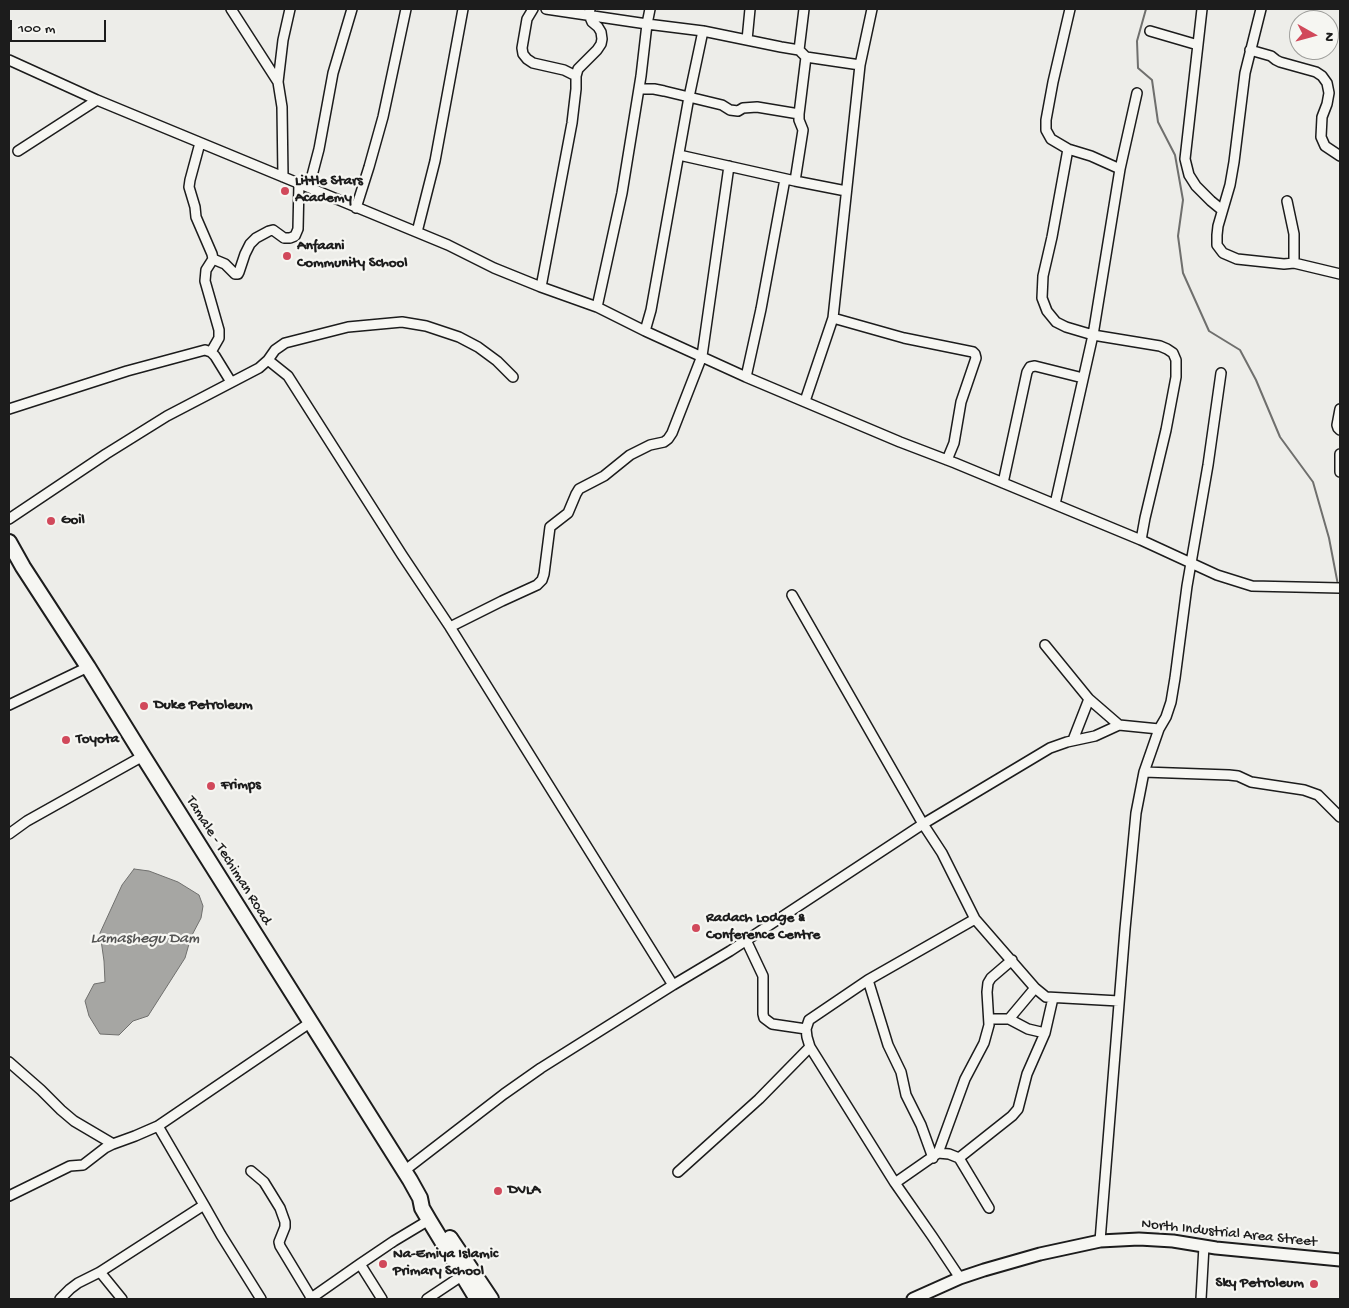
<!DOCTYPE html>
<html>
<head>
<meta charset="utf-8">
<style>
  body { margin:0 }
  #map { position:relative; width:1349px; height:1308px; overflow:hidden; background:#edede9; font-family:"Gochi Hand",sans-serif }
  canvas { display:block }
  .frame { position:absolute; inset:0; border:10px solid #1c1c1c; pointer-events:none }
  .north { position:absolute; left:1289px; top:10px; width:50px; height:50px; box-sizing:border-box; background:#f6f6f2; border:1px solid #9f9f9c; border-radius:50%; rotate:97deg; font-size:14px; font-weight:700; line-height:20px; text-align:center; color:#1c1c1c }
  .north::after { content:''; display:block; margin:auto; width:18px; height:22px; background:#d1495b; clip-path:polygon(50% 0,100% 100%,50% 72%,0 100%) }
  .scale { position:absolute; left:10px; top:20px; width:96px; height:22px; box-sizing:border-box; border:2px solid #1c1c1c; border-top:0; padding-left:6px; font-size:15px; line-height:18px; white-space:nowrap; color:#1c1c1c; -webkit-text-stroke:4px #f6f6f2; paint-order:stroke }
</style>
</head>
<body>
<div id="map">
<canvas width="1349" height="1308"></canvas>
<div class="frame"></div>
<div class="north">N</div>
<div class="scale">100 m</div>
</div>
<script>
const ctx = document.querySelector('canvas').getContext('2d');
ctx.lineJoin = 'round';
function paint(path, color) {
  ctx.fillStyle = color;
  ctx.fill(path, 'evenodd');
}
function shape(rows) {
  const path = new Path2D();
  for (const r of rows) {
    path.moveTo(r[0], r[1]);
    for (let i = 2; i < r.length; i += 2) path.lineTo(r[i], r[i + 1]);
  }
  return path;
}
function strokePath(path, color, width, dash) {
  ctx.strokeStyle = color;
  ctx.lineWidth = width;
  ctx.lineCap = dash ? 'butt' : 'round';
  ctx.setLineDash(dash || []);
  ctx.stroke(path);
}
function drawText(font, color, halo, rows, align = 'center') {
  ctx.font = font + ' "Gochi Hand",sans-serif';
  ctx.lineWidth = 4.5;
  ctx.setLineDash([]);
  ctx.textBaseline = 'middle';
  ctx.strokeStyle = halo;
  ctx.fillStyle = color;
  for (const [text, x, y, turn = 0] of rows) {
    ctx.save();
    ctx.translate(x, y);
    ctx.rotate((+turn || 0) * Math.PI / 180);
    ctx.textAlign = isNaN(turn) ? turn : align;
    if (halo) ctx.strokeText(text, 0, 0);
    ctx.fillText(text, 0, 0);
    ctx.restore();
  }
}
const water = shape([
  [134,869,149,871,178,882,199,895,203,906,201,918,191,937,185,958,148,1016,133,1021,119,1035,100,1034,89,1016,85,1001,94,984,105,982,104,961,100,933,122,885,134,869]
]);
paint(water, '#a6a6a3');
strokePath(water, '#6f6f6d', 1);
strokePath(shape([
  [1146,9,1137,41,1138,68,1152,80,1158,122,1175,155,1183,200,1178,236,1183,273,1209,331,1240,350,1256,380,1280,437,1313,482,1329,538,1338,585]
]), '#6f6f6d', 2);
const minor = shape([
  [231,9,278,82],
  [533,9,527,19,522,48,523,54,527,59,533,63,564,70,576,76,576,89,572,123,541,287],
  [546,9,647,24,703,31,781,47,799,50,806,57,860,65],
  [1202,9,1185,159,1189,175,1196,186,1211,201,1222,210],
  [1261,9,1245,73,1234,162,1230,185,1218,226,1217,235,1217,245,1223,253,1237,259,1284,264,1294,263],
  [1150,31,1198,45],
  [747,40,750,9],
  [799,50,804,9],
  [1250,50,1271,56,1276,60,1280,62,1316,72,1322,76,1327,83,1329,93,1327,104,1322,117,1321,137,1325,146,1340,156],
  [9,60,97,100,448,245,494,268,541,287,597,307,645,331,746,377,900,442,955,463,1141,540,1217,575,1252,586,1340,588],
  [576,76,578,69,597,50,601,44,602,39,601,32,598,27,592,22,589,15,590,9],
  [639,89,654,89,664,91,722,105,730,110,738,111,743,108,757,107,799,114],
  [200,143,190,180,189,187,195,207,196,217,212,254,213,259,206,270,205,281,219,330,219,338,211,352],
  [1068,149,1052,237,1043,276,1042,298,1047,311,1056,322,1066,327,1093,335,1160,346,1167,349,1173,353,1176,360,1176,377,1166,430,1145,518,1141,540],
  [18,151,97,100],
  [679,155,795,181,846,191],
  [1120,169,1137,93],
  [283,177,282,107,278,82,283,40,290,9],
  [795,181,803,130,799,120,799,114,806,57],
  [309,187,319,149,333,73,352,9],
  [1287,201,1294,234,1294,263,1340,274],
  [356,208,369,167,383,117,406,9],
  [417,232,435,161,463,9],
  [213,259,225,264,235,274,238,274,239,272,245,254,250,244,256,238,269,231,273,230,284,238,290,238,295,236,298,229,299,183],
  [597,307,622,193,641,76,647,24,650,9],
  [833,318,904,338,973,352,975,354,976,358,961,402,954,443,947,460],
  [645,331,651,310,689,97,703,31],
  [268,360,275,350,285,343,348,327,402,322,426,326,459,337,478,347,497,361,513,377],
  [746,377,761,309,785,179],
  [805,401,833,318,860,65,872,9],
  [9,409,127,371,205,350,211,352,215,356,231,382],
  [1340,409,1337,425,1338,428,1340,430],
  [1340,454,1340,472],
  [1003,483,1027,372,1030,367,1035,366,1083,378],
  [1055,504,1093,335,1120,169,1091,156,1068,149,1051,139,1046,130,1046,120,1053,82,1070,9],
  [9,519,106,454,167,416,259,368,268,360,288,376,402,555,450,627,673,985],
  [792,595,923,824,942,853,975,919,1035,988,1046,997,1119,1001],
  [450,627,502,601,537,585,542,580,544,574,550,527,568,513,576,494,579,489,604,476,630,455,650,445,664,442,668,439,672,433,702,356,729,166],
  [1045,645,1089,699,1119,725],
  [9,705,88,667],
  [1073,740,1089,699],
  [1144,772,1229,775,1238,776,1251,782,1304,790,1318,795,1340,817],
  [9,834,27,821,143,756],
  [746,940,763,976,763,1014,764,1018,772,1024,806,1029],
  [868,980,888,1045,901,1072,906,1095,921,1125,933,1158],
  [989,1019,1009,1019,1028,1029,1045,1033],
  [1009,1019,1035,988],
  [9,1062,41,1090,61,1110,74,1121,113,1144,135,1136,158,1126,311,1022],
  [938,1153,965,1079,984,1043,989,1025,987,992,988,983,991,978,1012,960],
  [959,1158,1012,1116,1018,1109,1027,1074,1045,1033,1053,998],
  [251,1171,264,1182,280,1208,285,1222,285,1227,279,1242,280,1246,312,1299],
  [404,1171,504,1094,541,1068,673,985,730,951,923,824,1050,748,1067,742,1095,736,1119,725,1159,729],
  [678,1172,759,1099,810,1047],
  [895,1183,938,1153,949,1154,959,1158,989,1208],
  [9,1196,70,1166,83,1165,105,1148,113,1144],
  [204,1205,221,1235,261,1299],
  [1100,1241,1125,929,1136,813,1144,772,1159,729,1166,717,1171,702,1175,678,1187,586,1208,465,1221,373],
  [360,1264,382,1299],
  [100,1272,122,1299],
  [960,1278,932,1236,895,1183,810,1047,807,1037,806,1029,809,1020,868,980,975,919],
  [60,1299,70,1289,78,1283,100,1272,204,1205,158,1126],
  [310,1299,360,1264,394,1241,429,1220],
  [427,1299,463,1275],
  [1201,1299,1204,1246]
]);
const major = shape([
  [913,1299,960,1278,984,1270,1040,1254,1100,1241,1139,1239,1173,1241,1216,1248,1340,1260]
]);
const highway = shape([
  [9,542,23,567,88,667,143,756,410,1180,420,1198,422,1208,429,1220,477,1299],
  [450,1238,491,1299]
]);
strokePath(minor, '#1c1c1c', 12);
strokePath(major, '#1c1c1c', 15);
strokePath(highway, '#1c1c1c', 18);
strokePath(minor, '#f6f6f2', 9);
strokePath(major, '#f6f6f2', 11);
strokePath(highway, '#f6f6f2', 14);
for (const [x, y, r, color] of [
  [285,191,5,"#d1495b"],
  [287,256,5,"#d1495b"],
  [51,521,5,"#d1495b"],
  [144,706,5,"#d1495b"],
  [66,740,5,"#d1495b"],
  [211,786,5,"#d1495b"],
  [696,928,5,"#d1495b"],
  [498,1191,5,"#d1495b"],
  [383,1264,5,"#d1495b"],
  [1314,1284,5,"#d1495b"]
]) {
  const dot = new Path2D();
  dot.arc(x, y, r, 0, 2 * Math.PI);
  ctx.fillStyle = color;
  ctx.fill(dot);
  strokePath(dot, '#f6f6f2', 2);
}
drawText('bold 15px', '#1c1c1c', '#f6f6f2', [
  ["Little Stars",295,182],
  ["Academy",295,199],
  ["Anfaani",297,247],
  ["Community School",297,264],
  ["Goil",61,521],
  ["Duke Petroleum",154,706],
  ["Toyota",76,740],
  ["Frimps",221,786],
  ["Radach Lodge &",706,919],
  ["Conference Centre",706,936],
  ["DVLA",508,1191],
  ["Na-Emiya Islamic",393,1255],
  ["Primary School",393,1272],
  ["Sky Petroleum",1304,1284,"right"]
], 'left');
drawText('15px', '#1c1c1c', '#f6f6f2', [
  ["Tamale - Techiman Road",228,861,58],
  ["North Industrial Area Street",1229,1234,6]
]);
drawText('italic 16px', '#535352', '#f6f6f2', [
  ["Lamashegu Dam",145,940]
]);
</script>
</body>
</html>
